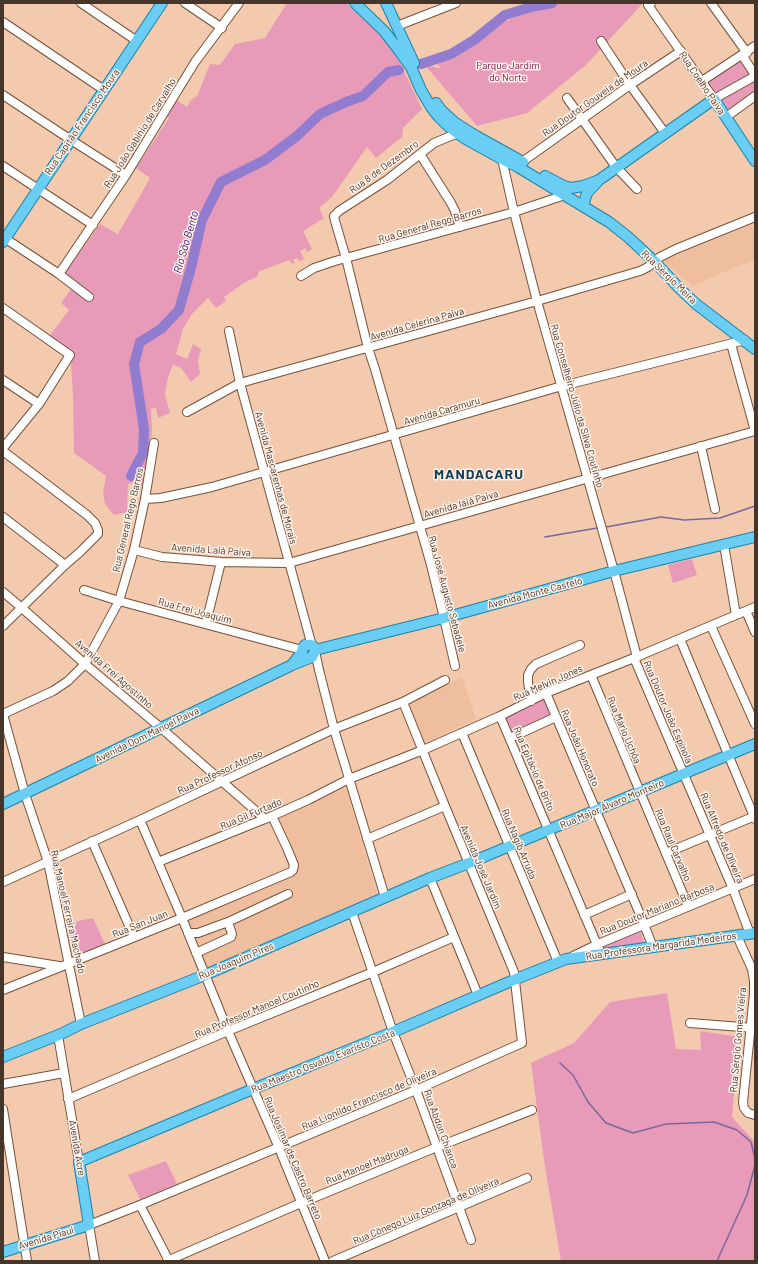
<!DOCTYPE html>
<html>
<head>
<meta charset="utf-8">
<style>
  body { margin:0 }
  #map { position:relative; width:758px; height:1264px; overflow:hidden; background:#f4caaf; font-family:Barlow,sans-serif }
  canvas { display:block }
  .frame { position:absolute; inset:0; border:4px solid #45352a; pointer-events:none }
</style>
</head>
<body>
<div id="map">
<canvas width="758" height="1264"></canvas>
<div class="frame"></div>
</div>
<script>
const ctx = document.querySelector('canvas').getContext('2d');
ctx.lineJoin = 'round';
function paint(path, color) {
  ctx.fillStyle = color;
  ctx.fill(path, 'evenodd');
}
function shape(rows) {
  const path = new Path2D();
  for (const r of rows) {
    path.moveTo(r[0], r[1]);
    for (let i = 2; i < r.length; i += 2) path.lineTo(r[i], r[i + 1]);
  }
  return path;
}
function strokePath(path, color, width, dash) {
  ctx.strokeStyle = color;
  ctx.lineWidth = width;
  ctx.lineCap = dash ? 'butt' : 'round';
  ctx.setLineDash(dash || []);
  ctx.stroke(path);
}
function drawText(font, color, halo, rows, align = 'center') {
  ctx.font = font + ' Barlow,sans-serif';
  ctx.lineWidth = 3;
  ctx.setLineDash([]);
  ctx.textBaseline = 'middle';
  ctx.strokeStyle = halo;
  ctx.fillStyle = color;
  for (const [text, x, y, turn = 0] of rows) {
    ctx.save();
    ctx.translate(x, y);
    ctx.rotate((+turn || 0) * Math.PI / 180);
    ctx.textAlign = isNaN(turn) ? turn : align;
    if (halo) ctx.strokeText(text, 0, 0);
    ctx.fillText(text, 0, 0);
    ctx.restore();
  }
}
paint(shape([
  [751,225,755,232,755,260,716,275,693,286,667,265,664,260],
  [462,677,476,719,424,743,409,703],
  [346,788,378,897,206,969,183,920,297,871,275,817]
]), '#efbe9f');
paint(shape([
  [287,3,346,3,377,31,397,56,422,109,403,128,402,137,376,158,367,147,332,197,319,208,324,218,303,231,312,249,307,252,305,248,300,251,304,259,299,261,297,258,293,260,295,263,292,264,289,260,258,272,258,276,244,283,224,297,226,301,216,308,208,298,192,314,183,329,176,354,187,359,193,344,201,349,198,361,200,374,191,382,181,368,173,365,168,377,165,395,170,413,158,418,156,408,151,409,152,429,149,467,140,490,136,491,135,483,128,484,127,512,114,515,105,504,103,493,106,476,74,453,73,395,71,365,72,355,48,338,69,310,61,303,72,288,91,302,94,296,64,274,100,224,118,234,150,178,136,168,169,118,165,115,175,99,187,107,191,100,197,96,210,64,220,65,235,44,265,38],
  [538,3,643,3,586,65,527,113,477,126,424,64,441,69,434,60,474,40],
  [745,57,755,72,715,96,705,83],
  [755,78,755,94,726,114,718,101],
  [692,559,697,575,673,583,668,565],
  [546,693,556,717,510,738,501,715],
  [93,918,105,944,74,956,67,923],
  [640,930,645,946,602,949,603,946],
  [667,993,676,1049,701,1050,700,1031,739,1037,732,1117,755,1142,755,1261,561,1261,545,1167,531,1063,574,1043,610,1002],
  [166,1161,177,1184,140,1199,128,1175]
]), '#e79bb9');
strokePath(shape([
  [606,527,661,517,684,520,720,518,755,506],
  [545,537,597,528],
  [560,1063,573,1075,588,1102,606,1123,633,1133,666,1124,714,1122,737,1130,751,1142,755,1159],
  [717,1261,747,1195,755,1165]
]), '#7a679e', 1.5);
strokePath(shape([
  [421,64,451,54,474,40,505,15,531,7,552,3],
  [131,476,143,453,144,429,134,364,140,342,161,329,179,310,191,268,202,220,221,182,265,160,297,136,320,114,346,102,363,96,388,72,399,70]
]), '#917ccf', 10);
const minor = shape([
  [81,3,137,41],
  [185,3,222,28],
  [651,3,648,5,714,99,755,76],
  [711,3,747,53],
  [3,22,104,90],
  [397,26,456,3],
  [601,41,630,85,665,133],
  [742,55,755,75],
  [702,81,755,46],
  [3,95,71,140,126,175],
  [567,98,616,167,637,189],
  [726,117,755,96],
  [420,154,451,203,455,211,460,227],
  [502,159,514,212,537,301,614,571,637,657],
  [522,162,630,85,681,51],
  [3,166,93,225],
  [3,237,59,274,89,297],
  [59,274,126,175,195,62,239,3],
  [301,276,314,268,335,261,514,212,565,195],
  [3,308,70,355,39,404,3,448],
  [229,331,240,383,312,646],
  [731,344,755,431],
  [3,380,39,404],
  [187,412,240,383,537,301,640,271,648,267,660,257,676,249,755,217],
  [701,446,715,509],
  [3,451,87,515,95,523,98,530,98,534,80,552,65,565,3,626],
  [145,499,161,498,212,487,562,386,745,340],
  [3,517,65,565],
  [724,545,736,615],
  [134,550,162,557,199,560,221,562,289,563,755,431],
  [84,590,119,601,302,650],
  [3,592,22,608,85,664,161,728,265,819],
  [746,611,755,632],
  [206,623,221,562],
  [711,626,755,724],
  [680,639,755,819],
  [315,651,319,670,334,729,385,897],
  [634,658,733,889,750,934],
  [455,666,444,618,431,565,375,369,368,348,346,258,335,221,334,216,339,211,387,180,434,143,458,133],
  [591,675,688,906],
  [546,693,639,912,653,947],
  [531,701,528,682,528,675,531,669,536,664,580,645],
  [500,716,601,954],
  [462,733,558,962],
  [510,738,556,717],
  [140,820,182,918,228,1031,279,1148,325,1261],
  [367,839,445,806],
  [92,841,134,937],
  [666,853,755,816],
  [158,862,272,816,308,800,349,779,423,750,500,716,546,693,591,675,634,658,755,607],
  [430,878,478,995],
  [3,882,140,820,334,729,403,702,445,680],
  [352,912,393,1032,416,1090,471,1240],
  [584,915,632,894],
  [188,933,198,933,228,922,288,894],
  [737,936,752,969,754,981,754,994,743,1102,744,1108,748,1113,755,1115],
  [196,953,231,937,232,934,228,922],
  [573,956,598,944,755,879],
  [3,957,59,966],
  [3,990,182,918,291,872,293,870,294,865,287,848,272,816],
  [690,1023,754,1028],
  [81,1024,48,862,25,794,3,714,53,691,68,681,85,664,119,601,134,550,145,499,154,443],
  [58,1035,79,1162],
  [3,1084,64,1073],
  [68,1099,228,1031,373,972,454,937],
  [3,1109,27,1261],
  [140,1205,169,1261],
  [95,1261,89,1225,140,1205,416,1090,522,1043,514,972,445,806,403,702],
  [167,1261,301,1203,437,1147,532,1110],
  [333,1261,527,1178]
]);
const major = shape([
  [355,3,384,31,398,49,411,67,421,90,431,107,438,116,449,127,464,138,502,159,518,167,609,222,628,237,655,262,679,288,696,304,755,349],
  [386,3,414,63],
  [436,103,441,110,454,122,471,133,523,162],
  [545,176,564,186,571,188,583,186,599,180],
  [583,206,587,193,599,180,714,99,755,161],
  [3,242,162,3],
  [315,650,444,618,614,571,755,537],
  [3,804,292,665,312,657,315,651,314,647,311,645,305,645,303,648,302,652,292,665],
  [3,1057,61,1034,81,1024,205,975,430,878,469,863,755,744],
  [3,1252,89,1225,79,1162,253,1089,393,1032,516,979,566,959,755,933]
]);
strokePath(minor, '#755139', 10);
strokePath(major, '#1d82a7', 12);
strokePath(minor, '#fff', 8);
strokePath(major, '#6acdf3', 10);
drawText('10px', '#83134f', '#fff2e9', [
  ["Parque Jardim",508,66],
  ["do Norte",508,78]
]);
drawText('10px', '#45352a', '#fff2e9', [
  ["Rua Coelho Paiva",702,83,56],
  ["Rua Doutor Gouveia de Moura",595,98,-35],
  ["Rua Capitão Francisco Moura",82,122,-56],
  ["Rua João Gabínio de Carvalho",140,133,-58],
  ["Rua 8 de Dezembro",384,167,-36],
  ["Rua General Rego Barros",430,225,-16],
  ["Rua Sérgio Meira",669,277,44],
  ["Avenida Celerina Paiva",417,324,-16],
  ["Rua Conselheiro Júlio da Silva Coutinho",577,406,74],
  ["Avenida Caramuru",442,411,-16],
  ["Avenida Mascarenhas de Morais",276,478,75],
  ["Avenida Iaiá Paiva",461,504,-16],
  ["Rua General Rego Barros",128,520,-77],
  ["Avenida Laiá Paiva",211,550,4],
  ["Avenida Monte Castelo",535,593,-15],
  ["Rua José Augusto Sebadele",447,594,75],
  ["Rua Frei Joaquim",195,611,15],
  ["Avenida Frei Agostinho",114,674,41],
  ["Rua Melvin Jones",548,683,-24],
  ["Rua Doutor João Espínola",668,712,67],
  ["Rua Mário Uchôa",624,730,67],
  ["Avenida Dom Manoel Paiva",147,735,-26],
  ["Rua João Honorato",580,748,67],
  ["Rua Epitácio de Brito",534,769,67],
  ["Rua Professor Afonso",220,772,-25],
  ["Rua Major Álvaro Monteiro",612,804,-23],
  ["Rua Gil Furtado",251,814,-23],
  ["Rua Alfredo de Oliveira",722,838,67],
  ["Rua Nagib Arruda",519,844,67],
  ["Rua Raul Carvalho",673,845,67],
  ["Avenida José Jardim",481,867,67],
  ["Rua Doutor Mariano Barbosa",657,909,-22],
  ["Rua Manoel Ferreira Machado",68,912,77],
  ["Rua San Juan",140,924,-22],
  ["Rua Professora Margarida Medeiros",661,946,-8],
  ["Rua Joaquim Pires",236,961,-23],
  ["Rua Professor Manoel Coutinho",257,1009,-23],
  ["Rua Sérgio Gomes Vieira",738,1040,-85],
  ["Rua Maestro Osvaldo Evaristo Costa",323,1061,-22],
  ["Rua Lionildo Francisco de Oliveira",369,1099,-23],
  ["Rua Abdon Chianca",441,1129,70],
  ["Avenida Acre",77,1148,80],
  ["Rua Josimar de Castro Barreto",293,1158,67],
  ["Rua Manoel Madruga",367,1165,-22],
  ["Rua Cônego Luiz Gonzaga de Oliveira",426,1211,-23],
  ["Avenida Piauí",46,1238,-17]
]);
drawText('italic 11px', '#390e73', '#fff2e9', [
  ["Rio São Bento",186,242,-74]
]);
ctx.letterSpacing = '1px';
drawText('bold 14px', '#113c52', '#fff2e9', [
  ["MANDACARU",479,474]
]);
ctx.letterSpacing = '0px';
</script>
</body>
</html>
